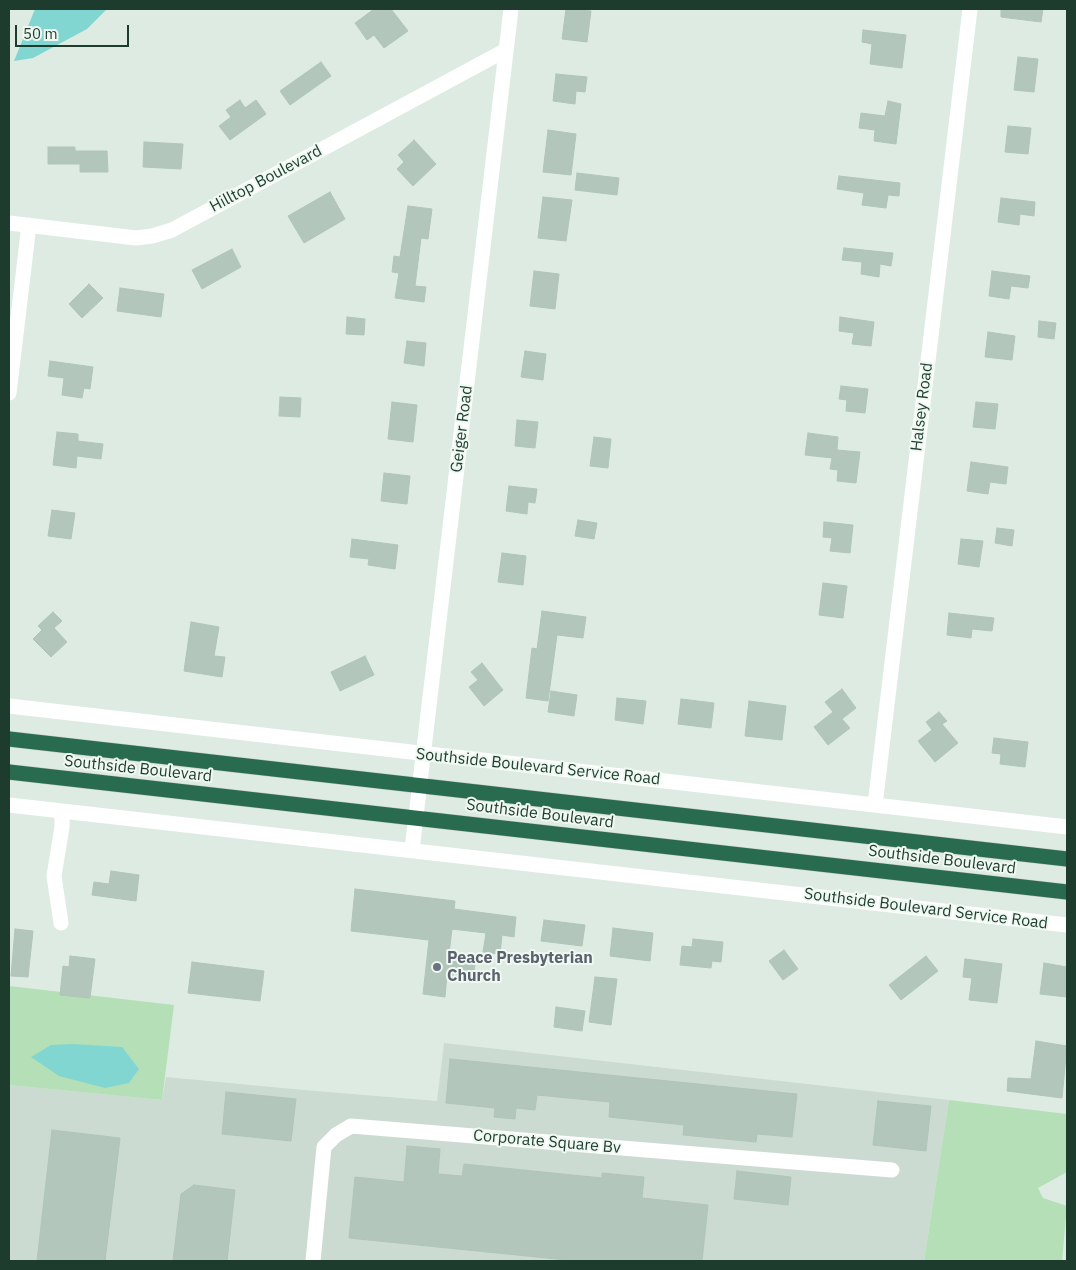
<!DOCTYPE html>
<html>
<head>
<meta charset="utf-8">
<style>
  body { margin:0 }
  #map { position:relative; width:1076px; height:1270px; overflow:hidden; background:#deebe3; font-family:"IBM Plex Sans",sans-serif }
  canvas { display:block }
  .frame { position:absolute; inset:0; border:10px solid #1e3c2e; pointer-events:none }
  .scale { position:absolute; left:15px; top:25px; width:114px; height:22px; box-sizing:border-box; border:2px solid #1e3c2e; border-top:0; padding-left:6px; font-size:15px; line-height:18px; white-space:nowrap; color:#1e3c2e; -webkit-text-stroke:4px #eff8f1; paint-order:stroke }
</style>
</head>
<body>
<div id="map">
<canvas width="1076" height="1270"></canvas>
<div class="frame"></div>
<div class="scale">50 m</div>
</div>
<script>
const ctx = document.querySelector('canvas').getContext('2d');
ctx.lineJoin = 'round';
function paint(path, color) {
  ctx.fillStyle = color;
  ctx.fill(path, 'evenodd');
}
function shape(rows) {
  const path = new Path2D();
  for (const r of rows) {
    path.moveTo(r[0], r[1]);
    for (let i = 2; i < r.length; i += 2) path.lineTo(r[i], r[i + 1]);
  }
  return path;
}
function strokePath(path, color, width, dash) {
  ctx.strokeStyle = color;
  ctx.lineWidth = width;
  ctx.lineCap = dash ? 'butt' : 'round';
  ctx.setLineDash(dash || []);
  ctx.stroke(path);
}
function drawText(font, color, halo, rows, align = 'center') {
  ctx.font = font + ' "IBM Plex Sans",sans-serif';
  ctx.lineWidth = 4;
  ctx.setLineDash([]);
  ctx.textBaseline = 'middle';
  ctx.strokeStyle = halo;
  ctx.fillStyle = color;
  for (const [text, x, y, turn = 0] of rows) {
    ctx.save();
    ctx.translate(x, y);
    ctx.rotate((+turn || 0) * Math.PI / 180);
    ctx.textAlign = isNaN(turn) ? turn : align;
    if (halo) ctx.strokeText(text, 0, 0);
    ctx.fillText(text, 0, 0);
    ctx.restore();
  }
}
paint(shape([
  [444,1043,949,1100,924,1261,9,1261,9,1085,162,1100,166,1077,304,1090,437,1101]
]), '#ccdbd1');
paint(shape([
  [9,986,174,1005,162,1100,9,1085],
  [949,1100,1067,1114,1067,1172,1038,1188,1043,1198,1067,1206,1062,1261,924,1261]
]), '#b5dfb7');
paint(shape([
  [35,9,107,9,87,29,33,58,14,61],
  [73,1044,122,1047,139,1069,129,1083,105,1088,59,1076,31,1057,51,1045]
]), '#81d6d1');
const building = shape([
  [374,9,391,9,408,31,384,48,374,35,367,40,355,23,374,9],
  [566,9,591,11,587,42,562,39,566,9],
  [1001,9,1043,9,1041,22,1001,17,1001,9],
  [863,30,906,35,902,68,870,64,872,44,862,42,863,30],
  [1018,57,1038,59,1034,92,1014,90,1018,57],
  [321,62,331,76,290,105,280,91,321,62],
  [556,74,587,77,585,92,576,91,575,104,553,101,556,74],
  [240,100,245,108,256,100,266,114,230,140,219,126,231,117,226,110,240,100],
  [888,101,901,104,896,144,874,141,875,130,859,128,861,113,885,116,888,101],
  [1008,126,1031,128,1028,154,1005,152,1008,126],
  [548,130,576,134,571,175,543,172,548,130],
  [414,140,436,164,413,186,397,169,404,162,398,155,414,140],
  [144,142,183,144,181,169,143,167,144,142],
  [48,147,75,147,75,151,107,151,108,172,80,172,80,164,48,164,48,147],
  [577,173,619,178,617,195,575,190,577,173],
  [839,176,900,183,899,196,888,195,886,208,862,205,864,193,837,189,839,176],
  [330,192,345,219,304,243,288,216,330,192],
  [543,197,572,200,566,241,538,238,543,197],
  [1001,198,1035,202,1034,216,1020,214,1019,225,998,222,1001,198],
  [408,206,432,209,428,239,421,238,415,286,426,287,424,302,395,298,399,273,392,272,394,256,400,257,408,206],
  [844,248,893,253,891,266,880,264,879,277,861,274,862,262,842,260,844,248],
  [232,249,241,267,202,289,192,270,232,249],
  [534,271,559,274,555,309,530,306,534,271],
  [992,271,1030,276,1028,288,1011,286,1009,299,989,296,992,271],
  [89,284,103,298,82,318,69,304,89,284],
  [120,288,164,294,161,317,117,311,120,288],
  [347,317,365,319,364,335,346,334,347,317],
  [840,317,874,322,871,346,852,344,854,333,839,331,840,317],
  [1039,321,1056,323,1054,339,1038,337,1039,321],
  [988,332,1015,336,1012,360,985,357,988,332],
  [407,341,426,343,424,366,404,363,407,341],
  [525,351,546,354,543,380,521,377,525,351],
  [50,361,93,367,90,389,84,388,82,398,62,395,64,378,48,376,50,361],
  [841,386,868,389,865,413,846,411,847,400,839,399,841,386],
  [280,397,301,398,300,417,279,416,280,397],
  [392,402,417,405,413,442,388,439,392,402],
  [976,402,998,404,995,429,973,427,976,402],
  [517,420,538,422,535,448,515,446,517,420],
  [57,432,78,434,78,441,103,444,101,459,77,456,76,468,53,465,57,432],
  [808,433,838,437,837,450,860,452,856,483,837,481,838,470,830,469,832,458,805,455,808,433],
  [594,437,611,439,608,468,590,466,594,437],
  [971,462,1008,467,1006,484,990,482,988,494,967,491,971,462],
  [384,473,410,476,407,504,381,501,384,473],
  [509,486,537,489,535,503,528,502,527,514,506,511,509,486],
  [52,510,75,513,71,539,48,536,52,510],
  [578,520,597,523,594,539,575,536,578,520],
  [824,522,853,525,850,553,830,551,832,538,823,537,824,522],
  [997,528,1014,530,1012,546,995,543,997,528],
  [352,539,398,545,395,569,368,565,369,559,350,557,352,539],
  [961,539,983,541,979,567,958,564,961,539],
  [502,553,526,556,523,585,498,582,502,553],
  [823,583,847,586,843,618,819,615,823,583],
  [542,611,586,617,583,638,557,635,548,701,526,698,532,648,537,649,542,611],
  [53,612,62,621,54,628,67,642,51,657,33,639,42,630,38,626,53,612],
  [949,613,994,618,992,631,972,629,971,638,947,635,949,613],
  [191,622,219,627,214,656,225,657,222,677,184,671,191,622],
  [365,656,374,675,340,691,331,672,365,656],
  [482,663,503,690,484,706,469,687,478,680,471,672,482,663],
  [842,689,856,708,842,719,850,728,828,745,814,727,833,712,825,702,842,689],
  [551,691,577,695,574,716,548,712,551,691],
  [617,698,646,701,643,724,615,720,617,698],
  [681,699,714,703,711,728,678,724,681,699],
  [749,701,786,706,782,740,745,736,749,701],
  [939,712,947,721,942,724,958,743,935,762,918,741,932,730,926,722,939,712],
  [994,738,1028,742,1025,767,1000,764,1001,754,992,753,994,738],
  [111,871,139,875,136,901,92,895,94,882,109,884,111,871],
  [355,889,455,901,454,909,516,917,514,937,502,935,500,954,483,952,486,933,452,929,449,954,476,957,473,978,447,975,445,997,423,994,429,940,351,931,355,889],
  [544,920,585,925,582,946,541,941,544,920],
  [613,928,653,933,650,961,610,956,613,928],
  [15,929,33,931,28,977,11,976,15,929],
  [693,939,723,942,721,962,712,961,711,968,680,965,682,946,692,947,693,939],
  [784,950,798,969,783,980,769,961,784,950],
  [70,956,95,959,90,998,60,995,63,966,69,967,70,956],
  [926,956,938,971,901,1000,889,985,926,956],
  [965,959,1002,964,997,1003,969,1000,972,978,963,977,965,959],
  [192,962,264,971,260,1001,188,993,192,962],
  [1044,963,1067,967,1067,997,1040,994,1044,963],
  [595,977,617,979,611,1025,589,1022,595,977],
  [556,1007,585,1011,582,1031,554,1027,556,1007],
  [1036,1041,1067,1046,1062,1098,1007,1091,1008,1078,1031,1079,1036,1041],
  [450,1059,797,1094,792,1137,757,1134,756,1142,683,1135,684,1125,609,1117,610,1102,537,1095,535,1110,516,1108,515,1119,494,1117,495,1108,446,1103,450,1059],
  [226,1092,296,1099,291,1141,222,1134,226,1092],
  [878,1101,931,1106,926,1151,873,1145,878,1101],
  [52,1130,120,1138,105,1261,37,1261,52,1130],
  [407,1146,440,1149,438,1174,462,1176,464,1164,602,1178,602,1173,644,1177,642,1198,708,1205,702,1261,576,1261,349,1238,355,1177,404,1182,407,1146],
  [737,1171,791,1177,788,1205,734,1199,737,1171],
  [194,1185,235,1190,227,1261,173,1261,181,1194,194,1185]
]);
paint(building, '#b3c6bb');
strokePath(building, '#b0c5b8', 1);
const highway = shape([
  [9,739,1067,859],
  [9,772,1067,892]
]);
strokePath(highway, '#c0c8c4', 16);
strokePath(shape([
  [9,223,136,238,152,236,172,230,506,50],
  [9,393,29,225],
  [9,706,1067,827],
  [9,805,1067,925],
  [875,805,970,9],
  [412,850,511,9],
  [61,923,54,876,62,827,62,811],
  [313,1261,324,1147,336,1135,351,1126,892,1170]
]), '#fff', 15);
strokePath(highway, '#286b4f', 15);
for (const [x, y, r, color] of [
  [437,967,5,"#6b7280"]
]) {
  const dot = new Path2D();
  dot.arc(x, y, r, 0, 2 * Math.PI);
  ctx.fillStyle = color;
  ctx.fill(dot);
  strokePath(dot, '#eff8f1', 2);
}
drawText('16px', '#1e3c2e', '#eff8f1', [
  ["Hilltop Boulevard",266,179,-28],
  ["Halsey Road",922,407,-83],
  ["Geiger Road",462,429,-83],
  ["Southside Boulevard Service Road",538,767,6],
  ["Southside Boulevard",138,769,6],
  ["Southside Boulevard",540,814,7],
  ["Southside Boulevard",942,860,7],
  ["Southside Boulevard Service Road",926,909,7],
  ["Corporate Square Bv",547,1142,5]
]);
drawText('bold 16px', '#5b616d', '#eff8f1', [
  ["Peace Presbyterian",447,958],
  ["Church",447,976]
], 'left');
</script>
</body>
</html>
